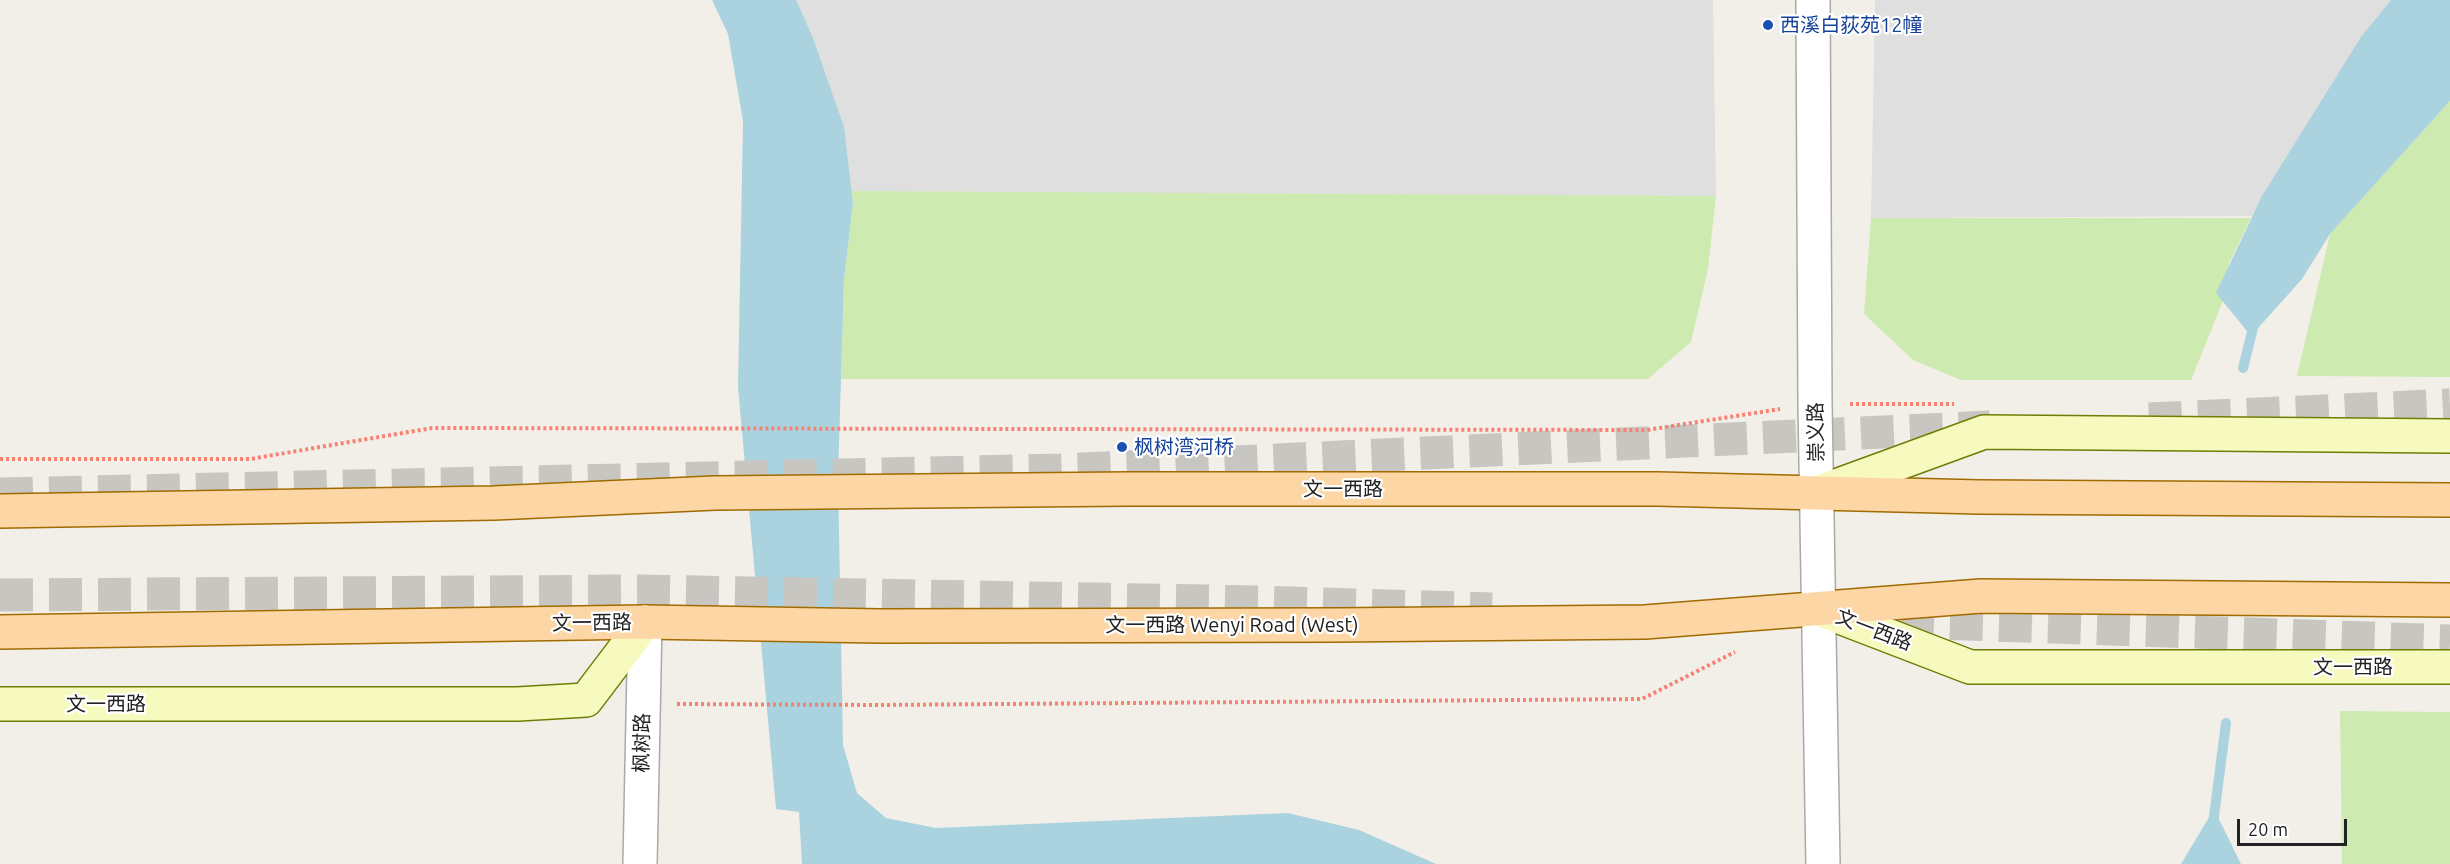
<!DOCTYPE html>
<html>
<head>
<meta charset="utf-8">
<style>
  body { margin:0 }
  #map { position:relative; width:2450px; height:864px; overflow:hidden; background:#f2efe9; font-family:Ubuntu,sans-serif }
  canvas { display:block }
  .scale { position:absolute; left:2237px; top:819px; width:110px; height:27px; box-sizing:border-box; border:3px solid #222; border-top:0; padding-left:8px; font-size:18px; line-height:21px; white-space:nowrap; color:#222; -webkit-text-stroke:4px #fff; paint-order:stroke }
</style>
</head>
<body>
<div id="map">
<canvas width="2450" height="864"></canvas>
<div class="scale">20 m</div>
</div>
<script>
const ctx = document.querySelector('canvas').getContext('2d');
ctx.lineJoin = 'round';
function paint(path, color) {
  ctx.fillStyle = color;
  ctx.fill(path, 'evenodd');
}
function shape(rows) {
  const path = new Path2D();
  for (const r of rows) {
    path.moveTo(r[0], r[1]);
    for (let i = 2; i < r.length; i += 2) path.lineTo(r[i], r[i + 1]);
  }
  return path;
}
function strokePath(path, color, width, dash) {
  ctx.strokeStyle = color;
  ctx.lineWidth = width;
  ctx.lineCap = dash ? 'butt' : 'round';
  ctx.setLineDash(dash || []);
  ctx.stroke(path);
}
function drawText(font, color, halo, rows, align = 'center') {
  ctx.font = font + ' Ubuntu,"Noto Sans SC",sans-serif';
  ctx.lineWidth = 4.5;
  ctx.setLineDash([]);
  ctx.textBaseline = 'middle';
  ctx.strokeStyle = halo;
  ctx.fillStyle = color;
  for (const [text, x, y, turn = 0] of rows) {
    ctx.save();
    ctx.translate(x, y);
    ctx.rotate((+turn || 0) * Math.PI / 180);
    ctx.textAlign = isNaN(turn) ? turn : align;
    if (halo) ctx.strokeText(text, 0, 0);
    ctx.fillText(text, 0, 0);
    ctx.restore();
  }
}
paint(shape([
  [774,0,1713,0,1716,196,812,192],
  [1875,0,2450,0,2268,216,1871,218]
]), '#e0dfdf');
paint(shape([
  [2450,101,2450,377,2297,376,2330,234],
  [852,191,1716,196,1708,269,1691,342,1648,379,841,379,844,279,853,203],
  [1871,218,2251,218,2229,263,2223,301,2191,380,1961,380,1913,360,1864,314],
  [2340,711,2450,712,2450,864,2342,864]
]), '#cdebb0');
paint(shape([
  [712,0,796,0,813,38,844,127,853,203,844,279,838,478,843,745,857,793,886,818,936,828,1288,813,1359,830,1436,864,802,864,799,812,776,809,738,387,743,121,728,34],
  [2391,0,2450,0,2450,101,2330,234,2302,279,2251,336,2216,293,2262,196,2361,37],
  [2214,809,2241,864,2181,864]
]), '#aad3df');
strokePath(shape([
  [2243,368,2254,324],
  [2213,824,2226,723]
]), '#aad3df', 10);
strokePath(shape([
  [2149,419,2450,405],
  [0,494,1060,470,1990,427],
  [0,595,639,591,1260,602,1492,609],
  [1852,620,2450,641]
]), '#c8c6c1', 33, [33, 16]);
const tertiary = shape([
  [1813,0,1815,404,1823,864],
  [640,864,645,622]
]);
const secondary = shape([
  [1817,493,1984,432,2450,436],
  [1819,609,1970,667,2450,667],
  [0,704,518,704,586,700,645,622]
]);
const primary = shape([
  [0,511,494,503,715,493,1127,489,1658,489,1979,497,2450,500],
  [0,632,645,622,880,626,1336,625,1645,622,1981,596,2450,600]
]);
strokePath(tertiary, '#a9a9a9', 36);
strokePath(secondary, '#707d05', 36);
strokePath(primary, '#a06b00', 36);
strokePath(shape([
  [1850,404,1954,404],
  [0,459,250,459,432,428,1647,430,1780,409],
  [677,704,876,705,1642,699,1735,652]
]), '#fa8072', 4, [3, 3]);
strokePath(tertiary, '#fff', 33);
strokePath(secondary, '#f7fabf', 33);
strokePath(primary, '#fcd6a4', 33);
for (const [x, y, r, color] of [
  [1768,25,6,"#1a4fb4"],
  [1122,447,6,"#1a4fb4"]
]) {
  const dot = new Path2D();
  dot.arc(x, y, r, 0, 2 * Math.PI);
  ctx.fillStyle = color;
  ctx.fill(dot);
  strokePath(dot, '#fff', 2);
}
drawText('20px', '#164399', '#fff', [
  ["西溪白荻苑12幢",1780,25],
  ["枫树湾河桥",1134,447]
], 'left');
drawText('20px', '#222', '#fff', [
  ["崇义路",1816,432,-91],
  ["文一西路",1343,489],
  ["文一西路",592,623,-1],
  ["文一西路 Wenyi Road (West)",1232,625],
  ["文一西路",1874,630,21],
  ["文一西路",2353,667],
  ["文一西路",106,704],
  ["枫树路",642,743,-89]
]);
</script>
</body>
</html>
